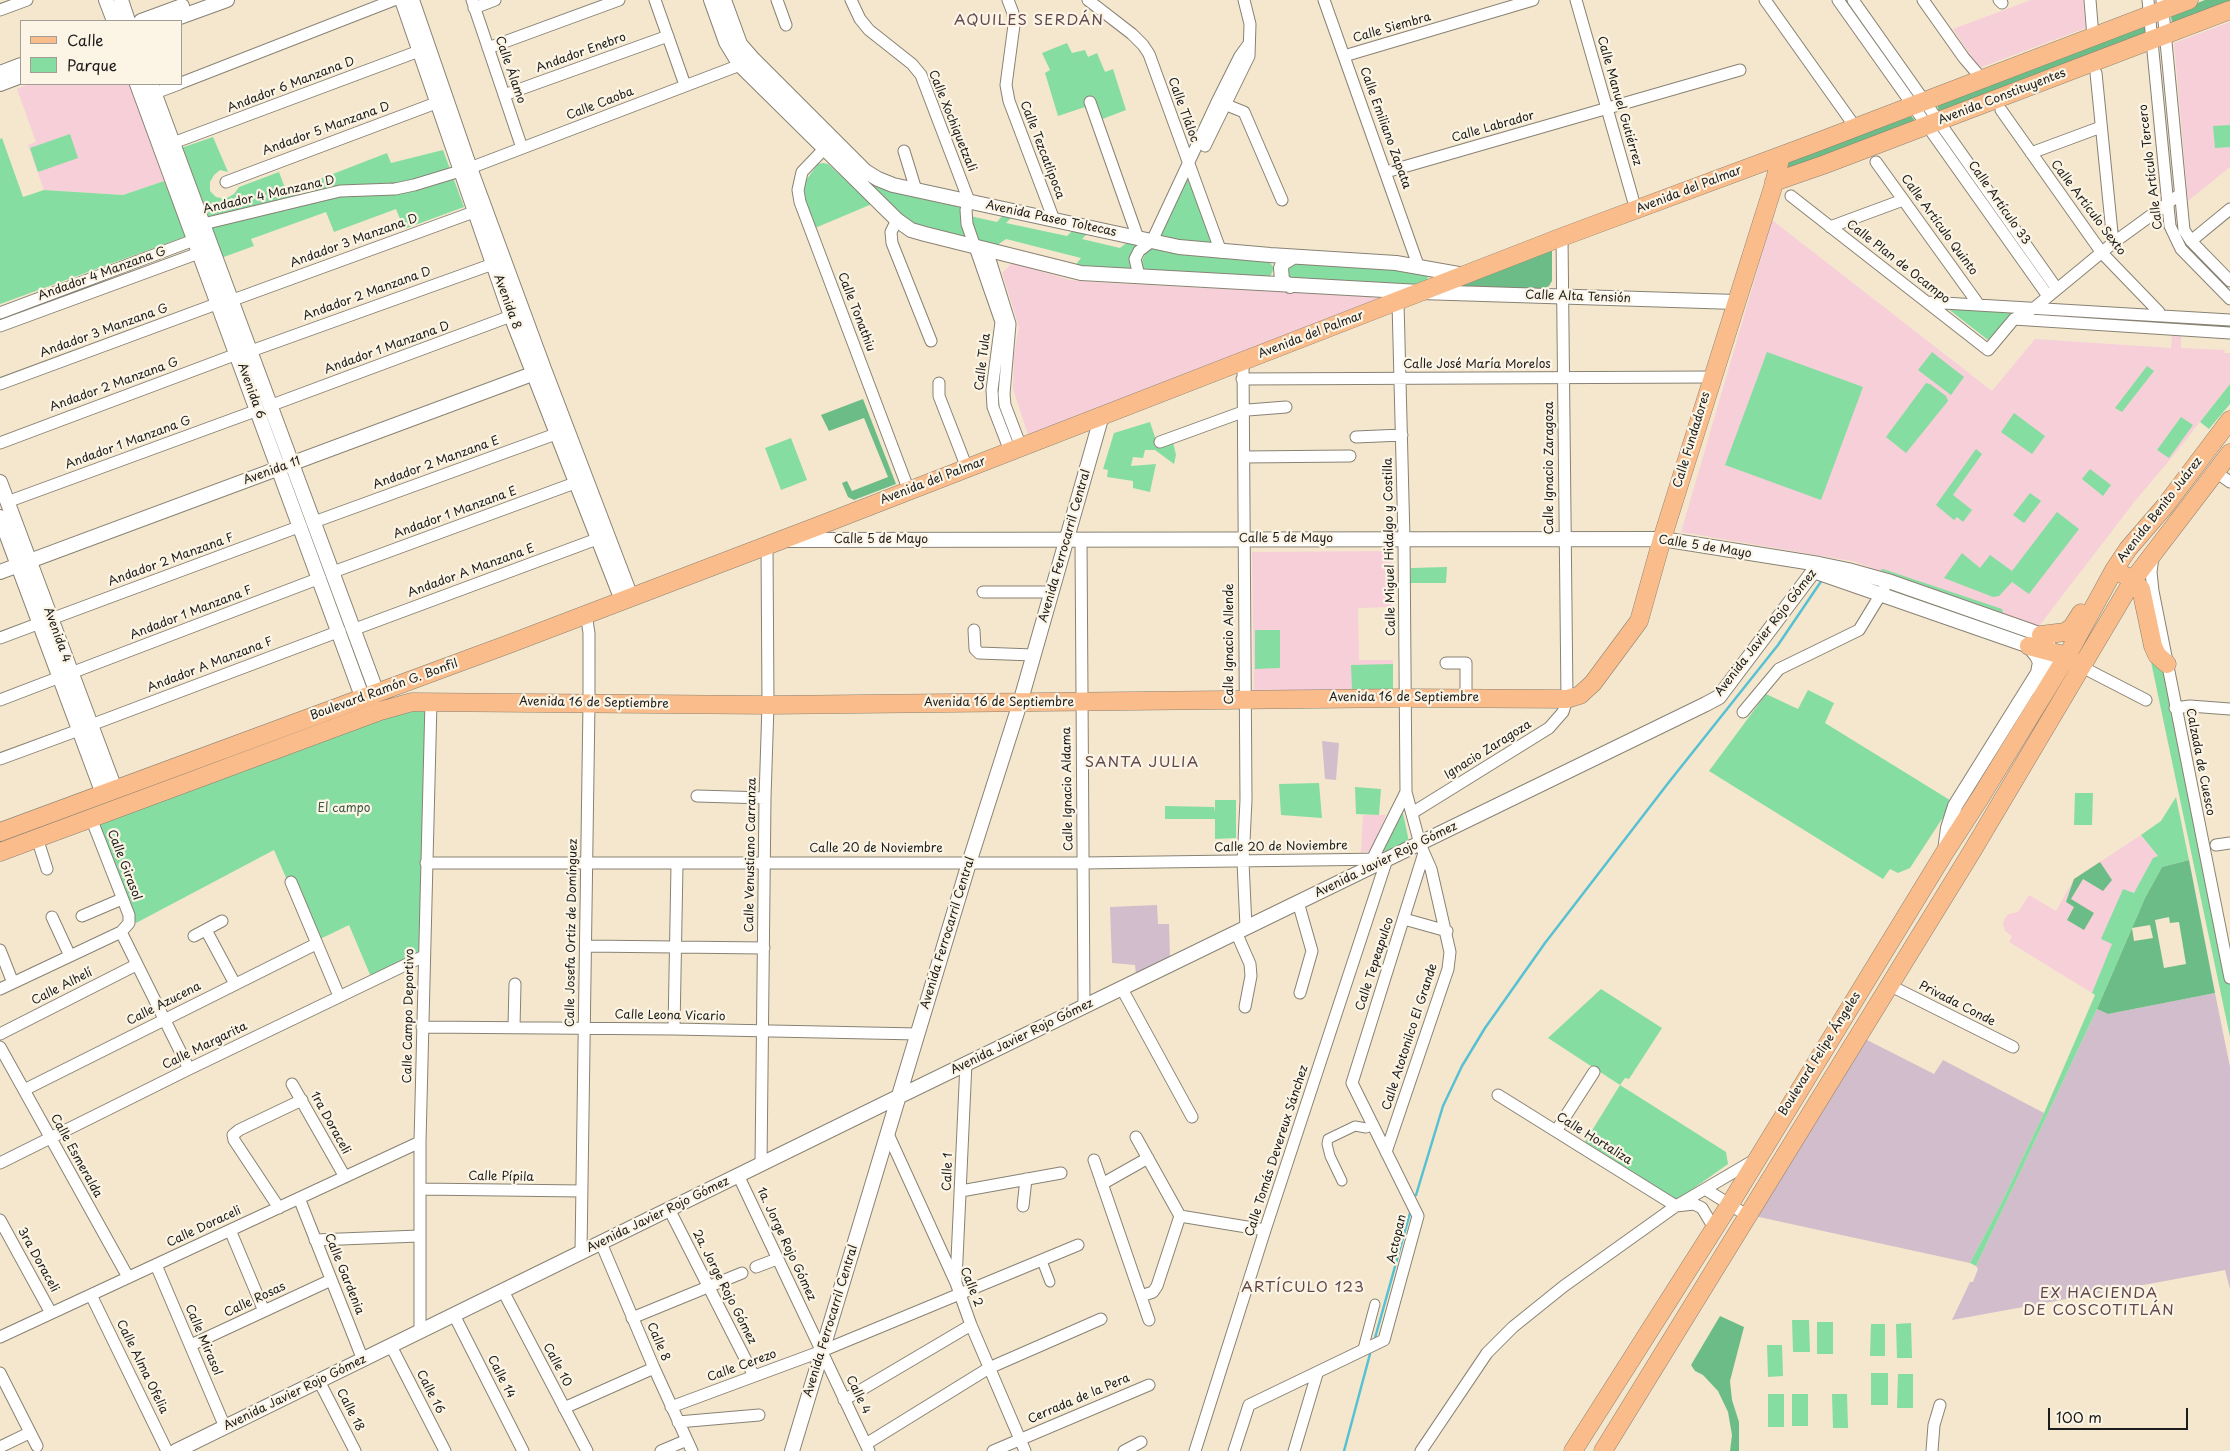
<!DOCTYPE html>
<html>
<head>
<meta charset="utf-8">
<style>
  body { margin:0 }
  #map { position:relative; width:2230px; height:1451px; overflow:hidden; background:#f5e7cd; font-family:"Playpen Sans",sans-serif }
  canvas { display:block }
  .legend { position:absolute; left:20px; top:20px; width:162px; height:65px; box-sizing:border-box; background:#fcf5e5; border:1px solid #a29e95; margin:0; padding:6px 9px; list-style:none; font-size:15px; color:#1c1c1c }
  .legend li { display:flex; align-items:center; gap:10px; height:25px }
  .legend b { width:25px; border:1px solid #a29e95 }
  .scale { position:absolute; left:2048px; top:1408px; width:140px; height:22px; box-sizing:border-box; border:2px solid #1c1c1c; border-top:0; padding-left:6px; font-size:15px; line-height:18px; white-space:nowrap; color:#1c1c1c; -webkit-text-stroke:4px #fcf5e5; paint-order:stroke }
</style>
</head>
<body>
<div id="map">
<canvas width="2230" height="1451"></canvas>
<ul class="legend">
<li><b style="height:6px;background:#f9bc8a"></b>Calle</li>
<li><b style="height:14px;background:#86dda1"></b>Parque</li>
</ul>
<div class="scale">100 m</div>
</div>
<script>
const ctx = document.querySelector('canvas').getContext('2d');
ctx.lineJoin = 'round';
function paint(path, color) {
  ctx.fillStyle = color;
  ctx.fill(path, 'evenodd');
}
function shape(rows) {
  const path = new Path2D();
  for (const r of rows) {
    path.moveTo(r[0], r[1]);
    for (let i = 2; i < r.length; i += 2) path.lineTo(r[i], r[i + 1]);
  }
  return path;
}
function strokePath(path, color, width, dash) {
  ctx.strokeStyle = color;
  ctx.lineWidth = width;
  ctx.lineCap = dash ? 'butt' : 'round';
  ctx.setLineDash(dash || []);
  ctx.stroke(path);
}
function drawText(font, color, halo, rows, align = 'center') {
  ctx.font = font + ' "Playpen Sans",sans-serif';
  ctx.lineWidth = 4.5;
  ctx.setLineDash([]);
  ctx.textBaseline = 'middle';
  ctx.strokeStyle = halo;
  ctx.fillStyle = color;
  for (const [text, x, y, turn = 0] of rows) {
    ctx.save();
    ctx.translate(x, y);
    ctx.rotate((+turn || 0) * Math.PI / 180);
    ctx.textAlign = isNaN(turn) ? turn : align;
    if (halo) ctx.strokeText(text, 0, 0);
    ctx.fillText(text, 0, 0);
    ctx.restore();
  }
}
paint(shape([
  [2031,0,2083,0,2086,28,1979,68,1953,29],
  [2230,22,2230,167,2188,201,2174,43],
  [29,84,130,84,164,181,123,195,44,190,28,145,36,142,17,89],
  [1772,220,1992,391,2035,339,2171,348,2172,335,2181,336,2181,348,2225,350,2224,353,2230,353,2230,384,2173,456,2135,501,2039,626,1852,561,1681,532],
  [1012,263,1070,280,1090,282,1380,297,1382,301,1029,438,1013,389,1014,355,1019,327,1002,273],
  [1392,551,1392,607,1358,608,1359,660,1393,660,1393,690,1254,691,1252,552],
  [1363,815,1386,815,1371,851,1361,853],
  [2141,835,2158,856,2153,858,2130,902,2092,993,2009,942,2012,936,2005,931,2003,923,2005,918,2009,914,2018,912,2029,895,2056,911,2074,879]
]), '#f6cfd9');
paint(shape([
  [1322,741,1339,743,1336,780,1325,779],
  [1157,905,1158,924,1169,924,1170,958,1136,974,1135,965,1112,963,1110,907],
  [2215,993,2230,1067,2230,1289,2225,1270,1952,1320,1970,1282,1973,1282,1978,1269,1976,1266,2097,1009,2108,1014],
  [1859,1040,1867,1040,1934,1074,1943,1060,2044,1113,2000,1206,1970,1263,1759,1217,1755,1213]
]), '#d1bdcb');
paint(shape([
  [1067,43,1072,53,1085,50,1088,57,1097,53,1105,72,1113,69,1126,110,1092,123,1085,107,1058,116,1045,73,1050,70,1042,53],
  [2230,125,2230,147,2215,148,2213,126],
  [70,134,78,158,38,172,30,148],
  [213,137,228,172,220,170,214,175,210,182,210,191,216,197,225,199,234,194,239,187,279,172,288,196,315,192,312,182,387,153,391,163,443,150,464,207,404,229,396,209,334,232,326,212,251,239,254,246,221,258,181,148],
  [2,138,23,197,44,190,123,195,164,181,187,236,0,304,0,139],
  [823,163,828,164,872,204,815,228,805,200,804,183,818,164],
  [1188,173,1216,245,1160,237],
  [867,180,961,205,961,222,965,239,909,222,865,182],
  [1004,214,1013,216,1006,223,1067,236,1074,229,1089,232,1082,239,1120,248,1129,241,1142,244,1132,269,1074,267,1081,258,1006,239,996,246,985,244,978,240,970,216,997,222],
  [1154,246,1268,260,1274,268,1270,277,1151,272,1142,268,1141,264,1145,254],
  [1290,261,1426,272,1428,278,1423,286,1289,280,1284,269],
  [1947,308,2014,312,1988,340],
  [1767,352,1863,387,1821,500,1725,465],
  [1932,352,1964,377,1951,395,1918,370],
  [2147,366,2154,371,2122,412,2115,408],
  [1926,383,1930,384,1946,396,1948,401,1906,453,1886,437],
  [2230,384,2230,404,2209,429,2200,422],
  [2014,413,2045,436,2032,454,2001,432],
  [2181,417,2193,425,2169,458,2157,450],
  [1150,422,1158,446,1173,442,1176,455,1174,464,1155,450,1145,450,1143,458,1133,457,1131,466,1156,464,1150,492,1133,488,1133,481,1107,477,1108,470,1103,469,1114,433],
  [791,438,807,480,781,490,765,448],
  [1976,449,1982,454,1953,495,1972,510,1963,522,1957,517,1954,520,1936,505],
  [2090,469,2111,485,2103,496,2082,479],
  [2030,493,2041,501,2024,523,2013,515],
  [2057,512,2079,529,2029,594,2012,582,1999,596,1993,597,1944,578,1962,553,1980,568,1990,555,2012,571],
  [1447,567,1446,583,1410,583,1411,568],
  [1883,569,2002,609,2003,613,1880,570],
  [2148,578,2230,983,2230,1037,2134,581],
  [1255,630,1280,630,1280,668,1255,669],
  [1393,664,1393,690,1352,690,1351,665],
  [1808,690,1834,703,1825,723,1953,802,1910,868,1898,873,1890,869,1883,879,1709,771,1766,694,1798,709],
  [429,699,423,953,371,977,349,925,314,942,274,850,136,923,93,816],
  [1319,783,1322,818,1281,815,1279,784],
  [1355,787,1381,789,1379,815,1356,814],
  [2075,793,2093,793,2092,825,2074,825],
  [2176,797,2189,860,2162,867,2145,898,2097,1009,1976,1266,1970,1263,2000,1206,2044,1113,2095,995,2092,993,2112,944,2101,939,2123,889,2134,893,2153,858,2158,856,2141,835,2161,821],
  [1215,800,1236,800,1236,838,1215,839,1215,819,1165,819,1165,806,1214,807,1215,812],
  [1400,813,1403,813,1409,842,1383,852],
  [1601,989,1662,1028,1629,1079,1625,1078,1620,1085,1726,1152,1728,1164,1677,1200,1585,1142,1620,1085,1548,1038],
  [1792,1320,1809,1320,1810,1352,1793,1352],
  [1817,1322,1833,1322,1833,1354,1817,1354],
  [1911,1323,1912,1358,1897,1358,1896,1324],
  [1871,1324,1885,1324,1885,1356,1870,1356],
  [1767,1345,1782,1345,1783,1376,1768,1377],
  [1871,1373,1888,1373,1888,1405,1871,1405],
  [1898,1374,1913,1374,1913,1408,1897,1408],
  [1768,1394,1784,1394,1784,1427,1768,1427],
  [1792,1394,1808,1394,1808,1426,1792,1426],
  [1832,1394,1847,1394,1848,1428,1833,1428]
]), '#86dda1');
paint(shape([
  [2205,0,2230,0,2230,4,2172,24,2171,15,2174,12],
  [2145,26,2146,33,1939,112,1937,105],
  [1911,116,1914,119,1913,124,1786,172,1788,158],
  [1552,250,1552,281,1549,286,1544,289,1458,287],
  [863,399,896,484,854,500,848,497,842,483,847,481,852,491,888,477,864,418,829,431,821,415],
  [2189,860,2215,993,2108,1014,2097,1009,2145,898,2162,867],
  [2169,917,2170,923,2179,922,2186,964,2164,968,2155,920],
  [2150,925,2153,938,2134,941,2132,928],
  [2100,862,2112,880,2103,891,2083,879,2071,899,2094,913,2084,930,2067,920,2074,907,2066,902,2074,879],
  [1720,1316,1744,1327,1730,1381,1732,1400,1739,1422,1739,1451,1730,1451,1732,1435,1728,1412,1718,1391,1703,1375,1695,1371,1691,1365]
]), '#6cbc87');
strokePath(shape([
  [1416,1195,1443,1106,1462,1066,1485,1028,1545,943,1669,782,1778,645,1822,580],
  [1375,1338,1410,1213],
  [1344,1451,1370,1354]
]), '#57c1d3', 2.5);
const pedestrian = shape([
  [1342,1181,1330,1156,1327,1144,1328,1139,1355,1126,1366,1128,1373,1125],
  [1042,1261,1050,1282],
  [1363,1349,1375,1304]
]);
const minor = shape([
  [472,0,522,148],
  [655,0,685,85],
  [777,0,786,25],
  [851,0,860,19,869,30,912,64,921,75,969,201,966,210,967,224,1001,322,992,390,993,407,1010,451],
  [1008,0,1013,13,1014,25,1006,85,1009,101,1054,220],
  [1088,0,1132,34,1143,45,1149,54,1221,252],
  [1324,0,1418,265],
  [1576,0,1636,210],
  [1765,0,1856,128],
  [1838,0,2048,296],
  [1853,0,2057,289],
  [1923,0,1964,58,1982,79],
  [1999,0,2002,3],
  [2090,0,2093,37],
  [2148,0,2170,226,2181,249,2230,299],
  [2162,0,2184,230,2191,241,2230,281],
  [474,8,495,0],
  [0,10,27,0],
  [488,48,619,0],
  [1344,56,1533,0],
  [2096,73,2113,243],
  [181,83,394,0],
  [155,93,179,84],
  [504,95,668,36],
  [1090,102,1138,238],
  [1219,102,1244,112,1282,200],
  [2001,110,2102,253,2159,312,2160,316],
  [173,143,419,51],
  [1205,146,1249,56,1250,24,1244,0],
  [824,149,802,172,798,190,800,202,909,491],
  [904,151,916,190],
  [2031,153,2101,127],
  [1876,162,1979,305],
  [1386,172,1740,70],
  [226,182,436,103],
  [1791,196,1988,350,2014,319,2033,309,2113,243,2179,195],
  [897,220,891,232,892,243,931,341],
  [195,226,340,191,395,189,414,185,470,168,740,65],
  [1830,227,1903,200],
  [2191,241,2230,209],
  [987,250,1010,324,1004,394,1005,405,1021,447],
  [1139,276,1135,259,1139,251,1152,241,1217,102,1240,56,1248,45],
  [233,300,482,209],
  [1927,302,2230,320],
  [0,313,202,237],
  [2014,319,2230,333],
  [0,326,207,250],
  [251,351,493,264],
  [1243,362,1246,800,1243,862,1246,927],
  [1242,379,1712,377],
  [939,383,939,396,967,468],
  [0,384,219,303],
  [272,405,511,316],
  [1356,437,1402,435],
  [1160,442,1248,410,1286,407],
  [0,443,237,354],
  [1244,457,1350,456],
  [2216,472,2230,482],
  [7,502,258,410],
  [314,522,564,431],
  [1081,540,1084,1007],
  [2153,557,2151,572,2153,591,2230,978],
  [333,572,583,480],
  [983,592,1052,592],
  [51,619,301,526],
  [355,629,597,539],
  [974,630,975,649,979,653,1033,655],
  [0,638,40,623],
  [1446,663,1466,663,1466,698],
  [2082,667,2146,700],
  [71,673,320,578],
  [0,700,60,677],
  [2175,708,2190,706,2230,709],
  [1743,712,1779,669,1859,630,1884,589],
  [91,725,340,631],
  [0,759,79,730],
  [697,796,765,798],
  [1412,813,1549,728,1563,712,1567,699,1562,237],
  [37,838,47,869],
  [2216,845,2230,843],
  [1372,860,1406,792],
  [426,863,1083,863,1387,859,1265,1230,1195,1451],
  [291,882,339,996],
  [1298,902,1312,951,1300,993],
  [82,916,122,899],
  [52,917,70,956],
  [1404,919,1447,931],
  [206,930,235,984],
  [121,932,189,1069],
  [1236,932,1250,964,1251,976,1245,1007],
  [194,936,222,921],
  [586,946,764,948],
  [0,950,13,983],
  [1889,985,2013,1047],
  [0,989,121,932,129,923,129,915,91,818],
  [1122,989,1192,1117],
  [422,1027,674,1029,918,1034],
  [514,1027,515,984],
  [674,1029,677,865],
  [0,1034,136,965],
  [0,1047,128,1277],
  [292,1084,345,1177],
  [24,1090,316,944],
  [1498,1095,1676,1206,1694,1204,1702,1208,1714,1228],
  [1556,1131,1594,1072],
  [888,1134,956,1283,971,1325,1025,1451],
  [1136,1137,1180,1216,1157,1286,1153,1292,1141,1296],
  [1386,1152,1448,969,1450,952,1431,869,1420,844,1406,792,1404,539,1398,302],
  [1094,1160,1149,1320],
  [0,1163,189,1069,424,956],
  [761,1164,765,798,768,705,767,546],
  [738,1175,869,1451],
  [1102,1184,1148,1158],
  [420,1189,582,1191],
  [1705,1189,1748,1216],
  [961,1191,1061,1173],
  [299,1198,363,1360],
  [1023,1206,1026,1179],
  [279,1208,234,1140,233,1135,239,1130,302,1100],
  [669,1209,754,1376],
  [1180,1216,1265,1230],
  [0,1220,51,1313],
  [230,1230,264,1311],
  [315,1240,419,1236],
  [601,1243,654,1368,692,1451],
  [581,1253,589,703,589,633,586,614],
  [156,1265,225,1427],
  [756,1267,777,1259],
  [956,1281,966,1063],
  [503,1291,587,1451],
  [91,1295,167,1451],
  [454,1315,523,1451],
  [632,1318,742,1273],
  [420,1332,420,1142,431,701],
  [0,1337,420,1142],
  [191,1345,331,1280],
  [391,1346,445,1451],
  [0,1373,37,1446],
  [319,1381,355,1451],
  [844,1400,971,1325],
  [671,1407,822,1351,1078,1245],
  [564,1408,654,1368],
  [678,1422,759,1415],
  [866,1444,989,1368,1101,1319],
  [0,1447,29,1433],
  [661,1451,687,1440],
  [993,1451,1149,1385],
  [1124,1451,1141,1442],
  [1234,1451,1249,1405,1384,1340,1418,1216,1352,1083,1424,853],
  [1294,1451,1317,1374],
  [1421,1451,1487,1353,1513,1327,1564,1286,1676,1206,1756,1159],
  [1932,1451,1934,1425,1940,1405]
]);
const tertiary = shape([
  [106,0,114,21],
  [121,0,128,21],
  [402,0,511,316,622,600],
  [412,0,470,168,544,369,631,597],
  [711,0,726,42,740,65,897,220,911,230,925,234,1081,273,1420,292,1736,302],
  [724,0,740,44,753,59,865,171,878,179,893,185,1179,247,1270,255,1396,263,1464,275],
  [141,21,182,6],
  [169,21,227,0],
  [0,73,21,65],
  [0,84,21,76],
  [137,84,363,699],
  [151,84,377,693],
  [1290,286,1282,280,1281,268,1283,263,1293,257],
  [0,482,115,789],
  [0,517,103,794],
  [787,540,1662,539,1819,564,1848,570,1891,582,2028,630,2041,635,2048,644,2051,652,2051,660,2038,688],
  [0,572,543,370],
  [1819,573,2029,646,2037,656,2040,662,2038,673,1955,806,1948,828,1945,851],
  [176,1451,900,1096,1706,704,1719,697,1728,685,1819,564],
  [792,1451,969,863,1020,703,1102,415]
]);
const primary = shape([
  [1774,182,1823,165,2230,10],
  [2124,575,2133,580,2141,589,2153,646,2157,655,2167,664],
  [2041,635,2065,632,2072,627,2081,613],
  [2029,646,2067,656,2075,663],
  [0,832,509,644,826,523,1562,237,1815,143,2189,0],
  [0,852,380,711,412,702,768,705,1406,698,1567,699,1580,695,1593,683,1639,621,1662,539,1773,187,1781,156],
  [1573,1451,1730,1204,1945,852,1980,798,2067,656,2114,570,2128,549,2165,506,2230,420],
  [1603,1451,1971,853,2133,580,2230,453]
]);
strokePath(pedestrian, '#888274', 11);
strokePath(minor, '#888274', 13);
strokePath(tertiary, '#888274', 16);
strokePath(primary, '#888274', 19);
strokePath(pedestrian, '#fff', 9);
strokePath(minor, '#fff', 11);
strokePath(tertiary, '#fff', 14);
strokePath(primary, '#f9bc8a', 18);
drawText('12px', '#1c1c1c', '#fcf5e5', [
  ["Calle Siembra",1392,28,-16],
  ["Andador Enebro",581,53,-20],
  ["Calle Álamo",510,70,71],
  ["Andador 6 Manzana D",291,85,-21],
  ["Avenida Constituyentes",2002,97,-21],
  ["Calle Manuel Gutiérrez",1619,101,74],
  ["Calle Caoba",600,104,-21],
  ["Calle Tláloc",1183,110,70],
  ["Calle Xochiquetzali",952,121,68],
  ["Calle Labrador",1493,127,-16],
  ["Calle Emiliano Zapata",1385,128,70],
  ["Andador 5 Manzana D",326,129,-20],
  ["Calle Tezcatlipoca",1042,150,69],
  ["Calle Artículo Tercero",2151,167,-97],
  ["Avenida del Palmar",1689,190,-21],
  ["Andador 4 Manzana D",269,195,-13],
  ["Calle Artículo 33",1999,203,55],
  ["Calle Artículo Sexto",2088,208,53],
  ["Avenida Paseo Toltecas",1051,219,12],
  ["Calle Artículo Quinto",1939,225,54],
  ["Andador 3 Manzana D",354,241,-20],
  ["Calle Plan de Ocampo",1898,262,38],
  ["Andador 4 Manzana G",102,274,-20],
  ["Andador 2 Manzana D",367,294,-20],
  ["Calle Alta Tensión",1578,297,2],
  ["Avenida 8",507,302,70],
  ["Calle Tonathiu",856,312,69],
  ["Andador 3 Manzana G",104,331,-20],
  ["Avenida del Palmar",1311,335,-21],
  ["Andador 1 Manzana D",387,348,-20],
  ["Calle Tula",983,362,-83],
  ["Calle José María Morelos",1477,365],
  ["Andador 2 Manzana G",114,385,-20],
  ["Avenida 6",251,391,70],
  ["Calle Fundadores",1692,440,-73],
  ["Andador 1 Manzana G",128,443,-20],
  ["Andador 2 Manzana E",436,463,-20],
  ["Calle Ignacio Zaragoza",1550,468,-90],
  ["Avenida 11",272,471,-20],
  ["Avenida del Palmar",933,481,-21],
  ["Avenida Benito Juárez",2160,510,-52],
  ["Andador 1 Manzana E",455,513,-20],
  ["Calle 5 de Mayo",1286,539],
  ["Calle 5 de Mayo",881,540],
  ["Avenida Ferrocarril Central",1065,546,-74],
  ["Calle Miguel Hidalgo y Costilla",1390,547,-91],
  ["Calle 5 de Mayo",1705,547,9],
  ["Andador 2 Manzana F",171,560,-20],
  ["Andador A Manzana E",471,571,-20],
  ["Andador 1 Manzana F",191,613,-21],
  ["Avenida Javier Rojo Gómez",1766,633,-52],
  ["Avenida 4",57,635,70],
  ["Calle Ignacio Allende",1230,644,-90],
  ["Andador A Manzana F",210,665,-21],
  ["Boulevard Ramón G. Bonfil",384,690,-20],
  ["Avenida 16 de Septiembre",1404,698],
  ["Avenida 16 de Septiembre",594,703,1],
  ["Avenida 16 de Septiembre",999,703],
  ["Ignacio Zaragoza",1488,750,-32],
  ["Calzada de Cuesco",2200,762,79],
  ["Calle Ignacio Aldama",1068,789,-91],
  ["Calle 20 de Noviembre",1281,847,-1],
  ["Calle 20 de Noviembre",876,849],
  ["Calle Venustiano Carranza",751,855,-89],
  ["Avenida Javier Rojo Gómez",1386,860,-26],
  ["Calle Girasol",124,865,69],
  ["Calle Josefa Ortiz de Domínguez",572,933,-89],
  ["Avenida Ferrocarril Central",948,933,-73],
  ["Calle Tepeapulco",1375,964,-72],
  ["Calle Alhelí",62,987,-27],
  ["Calle Azucena",164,1004,-27],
  ["Privada Conde",1957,1004,27],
  ["Calle Campo Deportivo",409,1016,-89],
  ["Calle Leona Vicario",670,1016,1],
  ["Avenida Javier Rojo Gómez",1022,1037,-26],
  ["Calle Atotonilco El Grande",1410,1037,-72],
  ["Calle Margarita",205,1046,-26],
  ["Boulevard Felipe Ángeles",1820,1054,-58],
  ["1ra Doraceli",330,1123,61],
  ["Calle Hortaliza",1594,1139,32],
  ["Calle Tomás Devereux Sánchez",1277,1151,-72],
  ["Calle Esmeralda",76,1156,61],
  ["Calle 1",948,1172,-88],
  ["Calle Pípila",501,1177,1],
  ["Avenida Javier Rojo Gómez",658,1215,-26],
  ["Calle Doraceli",204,1227,-25],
  ["Actopan",1397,1239,-77],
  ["1a. Jorge Rojo Gómez",786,1244,65],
  ["3ra Doraceli",38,1260,61],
  ["Calle Gardenia",344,1274,68],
  ["2a. Jorge Rojo Gómez",724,1287,63],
  ["Calle 2",971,1287,68],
  ["Calle Rosas",255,1300,-25],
  ["Avenida Ferrocarril Central",831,1321,-73],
  ["Calle Mirasol",203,1340,67],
  ["Calle 8",658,1342,67],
  ["Calle 10",557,1365,62],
  ["Calle Cerezo",742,1366,-20],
  ["Calle Alma Ofelia",142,1367,64],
  ["Calle 14",501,1377,63],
  ["Calle 16",430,1392,63],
  ["Avenida Javier Rojo Gómez",295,1393,-26],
  ["Calle 4",858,1395,64],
  ["Cerrada de la Pera",1079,1399,-23],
  ["Calle 18",350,1410,63]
]);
drawText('12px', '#3c5644', '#fcf5e5', [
  ["El campo",344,809]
]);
ctx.letterSpacing = '1px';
drawText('15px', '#61474f', '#fcf5e5', [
  ["AQUILES SERDÁN",1029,21],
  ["SANTA JULIA",1142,763],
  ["ARTÍCULO 123",1303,1288],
  ["EX HACIENDA",2099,1294],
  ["DE COSCOTITLÁN",2099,1311]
]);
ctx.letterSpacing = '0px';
</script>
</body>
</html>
